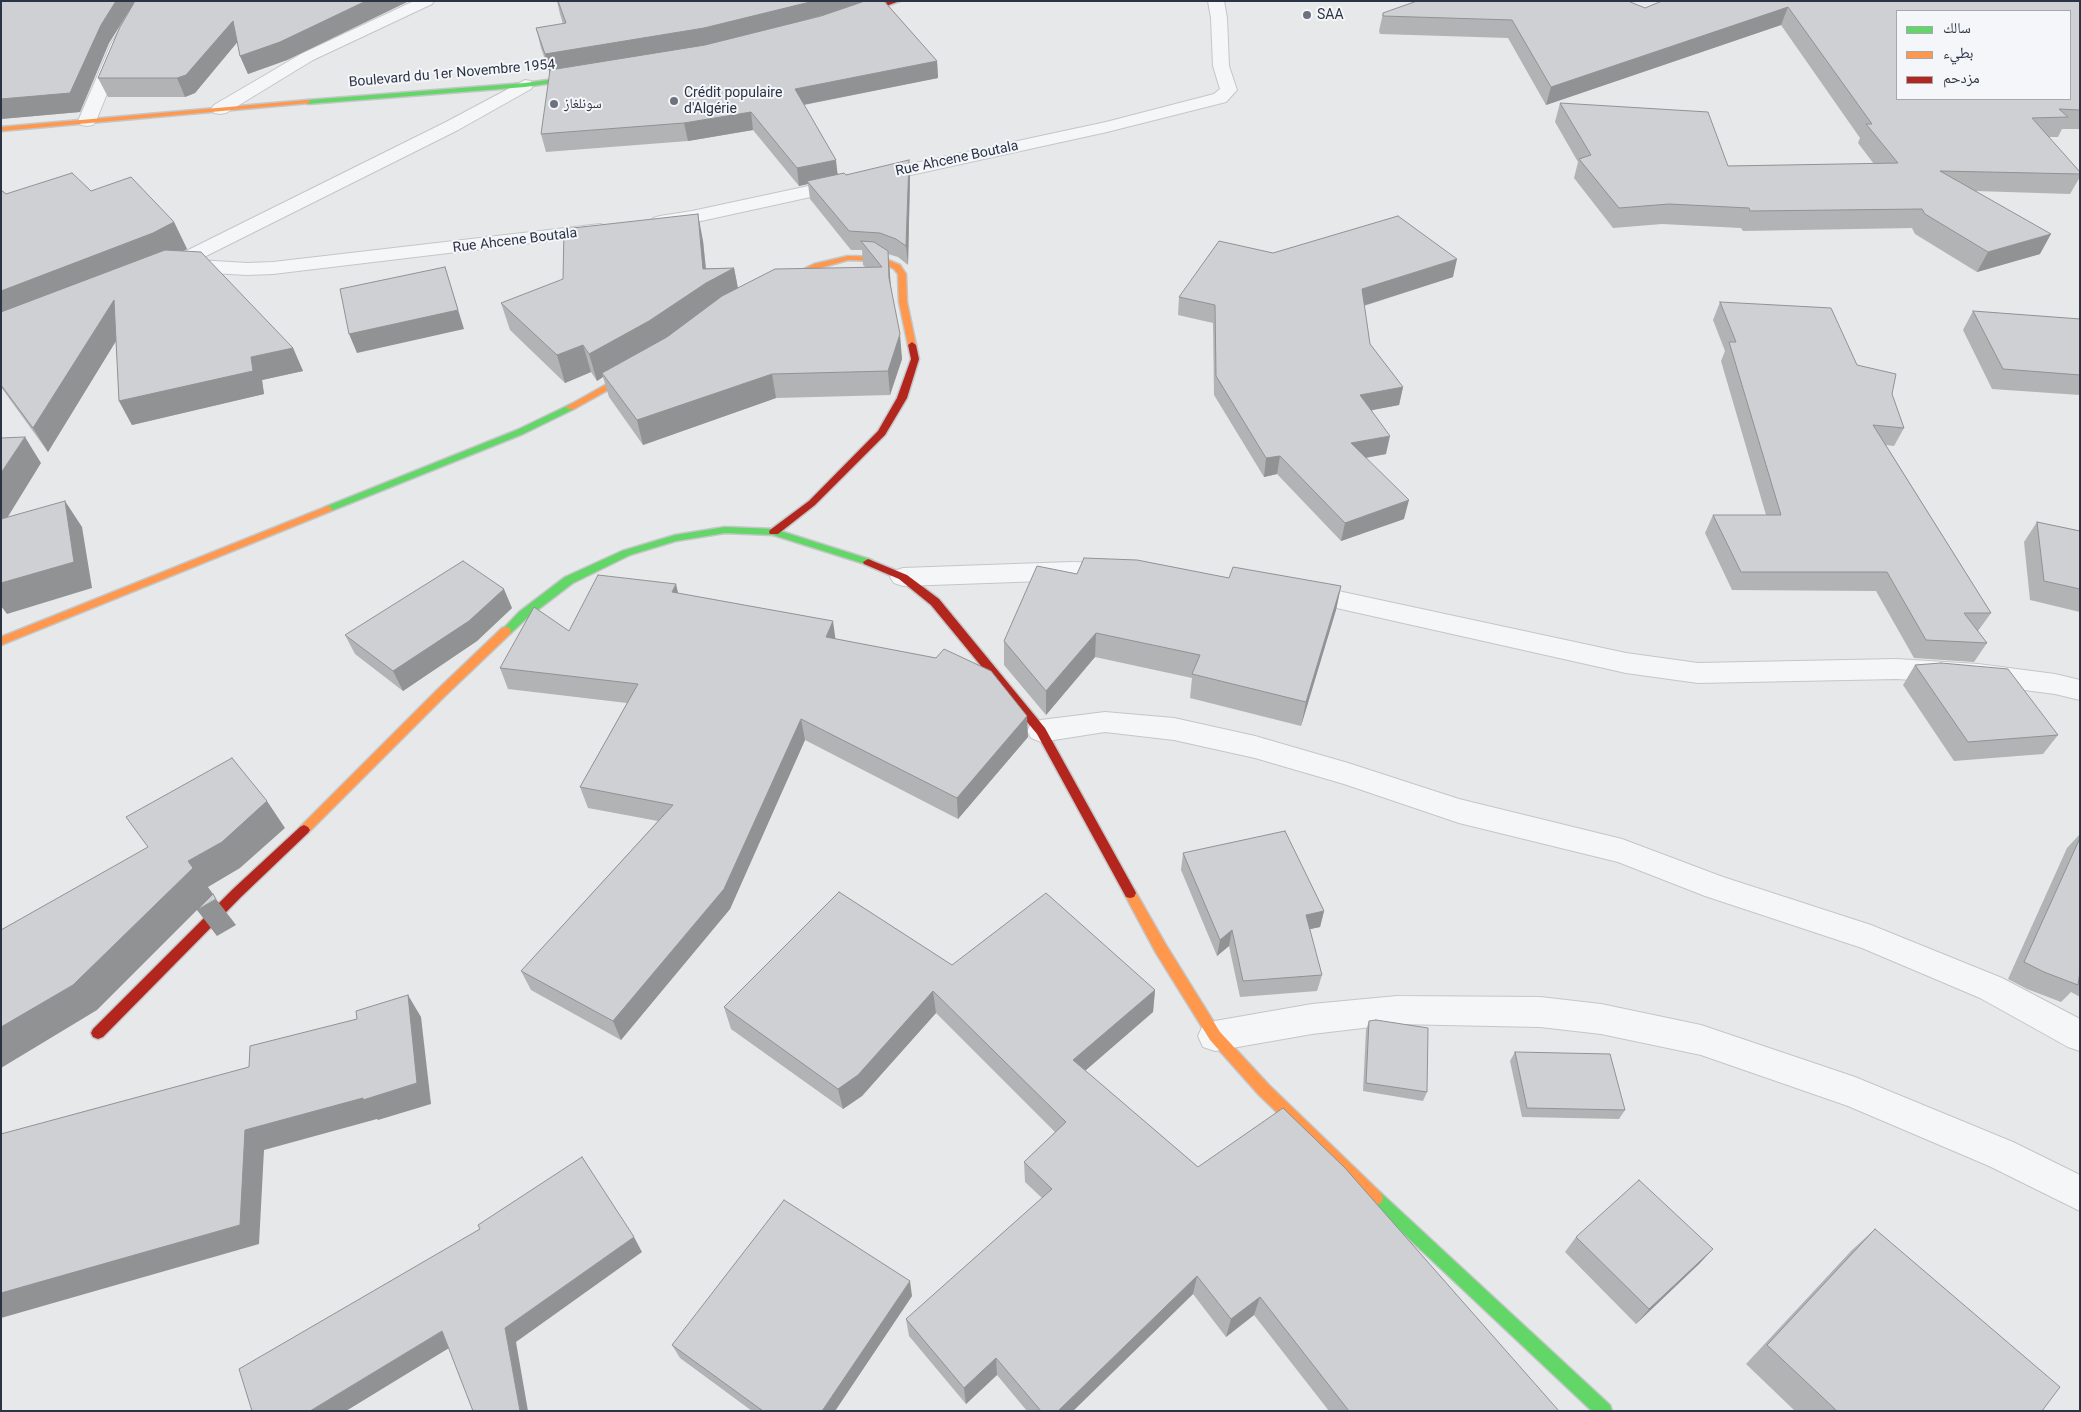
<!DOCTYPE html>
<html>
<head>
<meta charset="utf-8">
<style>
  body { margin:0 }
  #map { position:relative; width:2081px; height:1412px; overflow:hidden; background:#e6e8ea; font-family:Roboto,"Noto Naskh Arabic",sans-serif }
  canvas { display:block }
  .frame { position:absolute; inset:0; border:2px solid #2b3445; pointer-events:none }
  .legend { position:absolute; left:1896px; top:10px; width:175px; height:90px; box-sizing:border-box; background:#f4f6f9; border:1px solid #a4a8b1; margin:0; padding:6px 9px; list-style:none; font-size:15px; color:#2b3445 }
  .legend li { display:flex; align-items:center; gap:10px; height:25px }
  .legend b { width:25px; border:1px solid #a4a8b1 }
</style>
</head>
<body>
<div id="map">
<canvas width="2081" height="1412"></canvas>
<div class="frame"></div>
<ul class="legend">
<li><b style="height:6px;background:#63d668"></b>سالك</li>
<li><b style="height:6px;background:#ff974d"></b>بطيء</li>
<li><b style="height:6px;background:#b3261e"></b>مزدحم</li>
</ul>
</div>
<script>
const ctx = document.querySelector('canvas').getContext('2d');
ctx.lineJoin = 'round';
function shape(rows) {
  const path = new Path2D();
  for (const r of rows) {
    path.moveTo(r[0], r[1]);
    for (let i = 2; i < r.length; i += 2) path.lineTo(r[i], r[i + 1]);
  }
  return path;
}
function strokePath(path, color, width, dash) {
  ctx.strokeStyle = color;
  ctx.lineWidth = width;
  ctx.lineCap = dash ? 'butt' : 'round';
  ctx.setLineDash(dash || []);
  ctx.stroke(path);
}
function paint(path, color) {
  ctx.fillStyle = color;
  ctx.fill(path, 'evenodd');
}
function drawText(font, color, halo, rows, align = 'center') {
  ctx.font = font + ' Roboto,"Noto Naskh Arabic",sans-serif';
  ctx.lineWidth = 4;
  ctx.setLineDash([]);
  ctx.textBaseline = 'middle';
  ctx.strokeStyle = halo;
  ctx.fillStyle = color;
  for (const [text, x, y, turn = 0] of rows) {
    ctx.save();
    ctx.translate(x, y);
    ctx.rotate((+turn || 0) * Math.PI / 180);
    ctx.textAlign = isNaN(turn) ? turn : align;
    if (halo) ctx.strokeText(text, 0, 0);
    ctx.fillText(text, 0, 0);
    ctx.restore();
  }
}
const street = shape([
  [141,1,157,1,142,18,127,44,96,121,93,125,87,126,81,125,78,121,111,44,130,13,141,1],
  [414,1,434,1,432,4,313,60,226,113,220,114,214,113,211,109,214,105,301,54,414,1],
  [1208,1,1224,1,1227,18,1229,66,1237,90,1226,102,1107,132,692,223,660,228,653,226,650,222,653,218,660,216,692,211,1106,122,1214,94,1220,89,1213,66,1211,18,1208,1],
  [525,80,531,81,533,85,531,89,458,130,198,260,247,263,273,262,600,224,607,226,610,230,607,234,273,274,247,275,178,271,171,269,168,265,167,263,170,259,446,122,525,80],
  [1071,562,1114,563,1123,566,1127,572,1123,578,1114,581,1071,580,903,586,894,583,890,577,894,571,903,568,1071,562],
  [1301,583,1626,653,1698,663,1896,659,1978,664,2055,674,2080,680,2080,700,2055,694,1978,684,1896,679,1698,683,1626,673,1292,598,1288,592,1292,586,1301,583],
  [1105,712,1174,718,1255,736,1348,763,1459,799,1622,839,1723,877,1871,925,2002,978,2080,1019,2080,1051,2068,1047,1980,998,1862,948,1705,896,1618,862,1459,823,1344,784,1255,758,1174,740,1105,732,1041,742,1031,738,1027,731,1031,724,1041,720,1105,712],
  [1397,996,1540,997,1601,1004,1701,1025,1855,1077,2013,1142,2080,1175,2080,1211,1989,1166,1848,1106,1701,1055,1601,1034,1540,1027,1397,1024,1312,1034,1215,1051,1203,1047,1198,1036,1203,1025,1215,1021,1312,1004,1397,996]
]);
const fast = shape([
  [585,75,588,77,587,78,525,87,308,104,305,102,308,100,525,83,585,75],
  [571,404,574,405,574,409,523,434,331,511,325,511,323,509,325,507,517,430,571,404],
  [725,527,774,529,872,560,873,562,868,565,773,535,725,533,676,541,630,555,573,583,527,618,510,634,502,634,501,631,519,612,565,577,622,551,675,535,725,527],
  [1376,1191,1381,1193,1610,1405,1612,1411,1592,1411,1371,1203,1369,1198,1371,1193,1376,1191]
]);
const slow = shape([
  [308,100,310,101,310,103,1,131,1,127,308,100],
  [848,256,881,257,900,265,906,274,907,302,916,345,915,347,909,347,908,345,899,302,898,274,894,269,879,261,848,260,820,268,780,286,774,286,773,284,814,264,848,256],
  [639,366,643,369,642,371,574,409,568,409,566,407,639,366],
  [328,506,333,509,331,511,1,645,1,637,328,506],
  [506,627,510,628,511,631,510,634,445,696,308,833,304,835,300,833,298,830,300,827,437,690,502,628,506,627],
  [1130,888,1134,889,1166,945,1220,1032,1269,1085,1381,1193,1383,1198,1381,1203,1376,1205,1371,1203,1259,1095,1210,1040,1156,953,1126,897,1124,893,1126,889,1130,888]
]);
const jam = shape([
  [890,1,900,1,853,18,848,17,890,1],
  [912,342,916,345,919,359,907,398,885,435,815,505,778,534,770,534,769,532,770,530,809,501,878,431,897,398,911,359,908,345,912,342],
  [868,559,907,575,939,599,1045,728,1134,889,1136,893,1134,897,1130,898,1126,897,1037,734,931,605,899,579,864,564,863,562,868,559],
  [304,825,308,827,310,830,308,833,241,897,103,1037,98,1039,93,1037,91,1033,93,1029,233,889,300,827,304,825]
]);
strokePath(street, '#c4c6c8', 2);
strokePath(fast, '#c4c6c8', 3);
strokePath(slow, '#c4c6c8', 3);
strokePath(jam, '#c4c6c8', 3);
paint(street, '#f5f6f7');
paint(fast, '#63d668');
paint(slow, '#ff974d');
paint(jam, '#b3261e');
paint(shape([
  [1,1,409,1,287,60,248,74,240,56,237,42,195,93,185,97,108,97,98,78,130,11,109,43,80,112,1,119],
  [557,1,884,1,937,61,938,78,804,105,838,174,910,178,908,265,898,257,888,254,891,286,902,359,890,395,776,398,643,445,609,397,603,377,597,381,591,372,565,383,510,330,501,303,703,241,706,268,734,268,738,288,865,267,863,265,862,250,851,250,810,199,808,184,799,186,753,130,688,141,546,152,541,134,550,73,541,48,536,28,563,24,560,14],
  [2080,1,2080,129,2062,129,2058,137,2048,137,2080,172,2080,177,2070,194,1976,191,2040,254,1977,272,1915,234,1912,228,1743,231,1741,228,1662,224,1613,228,1574,178,1578,162,1555,122,1560,103,1728,166,1874,164,1858,143,1860,138,1781,25,1546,105,1508,38,1380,34,1379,31,1383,13,1645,8],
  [1,190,6,194,91,191,174,222,187,249,183,251,293,348,303,371,262,380,264,394,132,425,119,401,116,341,48,452,1,387],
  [1273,253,1453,277,1364,306,1370,344,1403,387,1399,405,1372,410,1386,454,1366,458,1404,519,1341,541,1277,474,1264,477,1214,395,1213,323,1178,315,1179,297],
  [1720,302,1857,365,1892,394,1904,428,1894,446,1886,445,1991,613,1978,631,1987,643,1974,662,1914,658,1876,591,1732,590,1705,533,1713,515,1766,515,1721,361,1725,351,1713,320],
  [1973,311,2080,319,2080,395,1992,389,1963,330],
  [2037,522,2080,531,2080,612,2030,600,2024,542],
  [1077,574,1229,578,1341,586,1336,610,1301,726,1190,698,1192,678,1095,657,1046,715,1004,665,1004,641],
  [678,593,836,639,1028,737,958,819,805,740,730,909,621,1040,531,990,521,971,658,821,588,808,580,787,627,703,508,689,500,668,569,631],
  [512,608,477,641,403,691,355,654,345,635],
  [1915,665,2058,735,2043,754,1954,761,1903,685],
  [2080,834,2080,997,2071,992,2061,1002,2027,989,2008,979,2067,848],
  [1183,853,1324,911,1320,927,1309,929,1322,975,1317,991,1240,997,1229,946,1217,956,1181,870],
  [952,965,1155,990,1153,1012,1085,1071,1198,1167,1559,1411,1329,1411,1254,1315,1226,1337,1193,1294,1073,1411,1027,1411,997,1375,966,1404,909,1336,906,1319,1042,1198,1025,1182,1024,1162,1055,1132,936,1013,862,1096,843,1109,731,1029,724,1007],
  [1369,1021,1427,1092,1423,1101,1363,1091,1366,1030],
  [1515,1052,1625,1110,1619,1119,1522,1117,1510,1061],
  [1875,1229,2042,1411,1795,1411,1746,1364,1851,1251],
  [1576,1237,1713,1249,1699,1264,1636,1324,1565,1252],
  [912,1296,835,1411,752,1411,680,1358,672,1345]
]), '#b1b3b5');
paint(shape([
  [116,1,139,1,128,12,109,43,80,112,1,119,1,99,101,25],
  [366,1,409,1,287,60,248,74,240,56],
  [814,1,871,1,708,48,550,75,545,54],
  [1788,7,1781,25,1546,105,1551,87],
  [233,21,240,39,195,93,185,97,177,78],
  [937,61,938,78,797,106,795,89],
  [751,112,753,130,688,141,684,123],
  [836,160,838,178,807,181,808,184,799,186,797,168],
  [909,160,910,178,908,265,906,246],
  [698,214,703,241,707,282,734,268,739,294,655,348,602,373,603,377,597,381,589,354,703,269],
  [174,222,187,249,166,259,1,324,1,291],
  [2051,234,2040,254,1977,272,1988,252],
  [888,251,890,275,891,302,889,278],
  [1457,259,1453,277,1359,307,1362,289],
  [445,267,464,329,357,353,349,334],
  [114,300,127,323,48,452,33,428],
  [900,334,902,359,890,395,888,371],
  [583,345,591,372,565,383,557,355],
  [293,348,303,371,262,380,264,394,132,425,119,401,251,357],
  [772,374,776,398,643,445,637,420],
  [1403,387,1399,405,1357,413,1360,395],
  [1390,436,1386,454,1347,461,1351,443],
  [25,437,41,463,1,528,1,473],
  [1280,456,1277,474,1264,477,1266,458],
  [1409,500,1404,519,1341,541,1345,523],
  [65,501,82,527,92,588,7,614,1,606,1,583],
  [676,584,681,605,672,592],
  [1341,586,1336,610,1301,726,1306,702],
  [504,589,512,608,477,641,403,691,393,671],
  [833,621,836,643,826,637],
  [1096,633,1095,657,1046,715,1046,691],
  [1027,716,1028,737,958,819,957,798],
  [801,719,805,740,730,909,621,1040,613,1021],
  [267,801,285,828,240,868,208,887,213,894,97,1010,1,1068,1,1027,188,861],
  [216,899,236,925,217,936,197,910],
  [1324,911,1320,927,1302,931,1306,915],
  [1232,930,1229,946,1217,956,1220,940],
  [1155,990,1153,1012,1072,1082,1073,1060],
  [933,991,936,1013,862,1096,843,1109,838,1089],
  [408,995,421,1017,431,1104,378,1120,377,1119,264,1150,259,1244,1,1318,1,1293,245,1130],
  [634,1237,642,1252,516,1342,528,1411,520,1411,505,1328],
  [1713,1249,1699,1264,1636,1324,1649,1309],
  [1197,1276,1193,1294,1073,1411,1058,1411],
  [910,1281,912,1296,835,1411,822,1411],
  [1260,1297,1254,1315,1226,1337,1231,1319],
  [442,1331,454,1345,346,1411,310,1411],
  [996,1358,997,1375,966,1404,964,1388]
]), '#909294');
const building = shape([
  [1,1,116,1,101,25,70,93,1,99,1,1],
  [135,1,366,1,280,42,240,56,233,21,186,75,177,78,98,78,120,27,135,1],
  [558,1,814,1,704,28,545,54,536,28,566,23,558,1],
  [865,1,884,1,937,61,795,89,836,160,797,168,751,112,684,123,541,134,550,70,705,45,821,16,865,1],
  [1417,1,1628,1,1645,8,1662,1,2080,1,2080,110,2059,109,2068,117,2032,118,2080,172,2080,174,1940,171,2051,234,1988,252,1925,214,1922,209,1750,211,1749,208,1669,204,1619,208,1579,159,1591,155,1560,103,1708,112,1728,166,1898,163,1866,124,1872,124,1788,7,1551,87,1512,20,1383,16,1383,13,1417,1],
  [1897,11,2070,11,2070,99,1897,99,1897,11],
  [909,160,906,246,896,239,880,233,849,231,807,181,844,173,846,175,909,160],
  [72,173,91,191,131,177,174,222,153,233,1,291,1,190,6,194,72,173],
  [698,214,703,269,734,268,706,283,649,321,589,354,583,345,557,355,501,303,563,279,564,229,698,214],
  [1398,216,1457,259,1362,289,1370,344,1403,387,1360,395,1390,436,1351,443,1409,500,1345,523,1280,456,1266,458,1216,376,1215,305,1179,297,1219,241,1273,253,1398,216],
  [861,241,874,242,888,251,889,278,900,334,888,371,772,374,637,420,602,373,667,337,722,296,775,269,882,267,861,241],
  [165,250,201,252,293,348,251,357,253,371,119,401,114,300,33,428,1,385,1,312,165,250],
  [445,267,458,310,349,334,340,289,445,267],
  [1720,302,1831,308,1857,365,1896,374,1892,394,1904,428,1873,425,1991,613,1964,613,1987,643,1926,640,1887,572,1741,572,1713,515,1781,515,1729,342,1736,342,1720,302],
  [1973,311,2080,319,2080,375,2003,369,1973,311],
  [25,437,1,473,1,438,25,437],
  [65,501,74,562,1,583,1,519,65,501],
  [2037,522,2080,531,2080,589,2044,581,2037,522],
  [1084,558,1137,560,1229,578,1233,567,1341,586,1306,702,1192,674,1200,655,1096,633,1046,691,1004,641,1037,566,1077,574,1084,558],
  [463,561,504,589,469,621,393,671,345,635,463,561],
  [598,575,676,584,672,592,833,621,826,637,936,658,944,649,991,671,1027,716,957,798,801,719,724,889,613,1021,521,971,673,805,580,787,638,684,500,668,534,607,569,631,598,575],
  [1941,663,2008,669,2058,735,1968,742,1915,665,1941,663],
  [232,758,267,801,222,842,188,861,193,868,73,985,1,1027,1,930,148,847,126,817,232,758],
  [1285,831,1324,911,1306,915,1322,975,1243,981,1232,930,1220,940,1183,853,1285,831],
  [2080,838,2080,972,2078,985,2044,972,2024,962,2080,838],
  [839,892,952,965,1046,893,1155,990,1073,1060,1198,1167,1283,1108,1345,1168,1559,1411,1349,1411,1260,1297,1231,1319,1197,1276,1058,1411,1041,1411,996,1358,964,1388,906,1319,1052,1189,1024,1162,1066,1122,933,991,858,1075,838,1089,724,1007,839,892],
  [213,894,216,899,197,910,213,894],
  [408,995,417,1083,363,1100,363,1098,245,1130,240,1225,1,1293,1,1134,249,1067,250,1046,357,1019,356,1011,408,995],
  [1376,1020,1428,1028,1427,1092,1366,1083,1369,1021,1376,1020],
  [1515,1052,1610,1054,1625,1110,1527,1108,1515,1052],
  [582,1157,634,1237,505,1328,520,1411,473,1411,442,1331,310,1411,252,1411,239,1369,480,1229,478,1225,582,1157],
  [1639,1180,1713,1249,1649,1309,1576,1237,1639,1180],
  [784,1200,910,1281,822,1411,763,1411,672,1345,784,1200],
  [1875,1229,2060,1387,2042,1411,1837,1411,1767,1345,1875,1229]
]);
paint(building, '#ced0d3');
strokePath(building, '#909294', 1);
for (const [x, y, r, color] of [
  [1307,15,5,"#6c737f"],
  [674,101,5,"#6c737f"],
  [554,104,5,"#6c737f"]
]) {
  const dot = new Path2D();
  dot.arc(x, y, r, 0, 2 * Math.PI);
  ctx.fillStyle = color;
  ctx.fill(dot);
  strokePath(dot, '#f4f6f9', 2);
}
drawText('14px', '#2b3445', '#f4f6f9', [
  ["SAA",1317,15],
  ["Crédit populaire",684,93],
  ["d'Algérie",684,109],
  ["سونلغاز",564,104]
], 'left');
drawText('14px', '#2b3445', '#f4f6f9', [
  ["Boulevard du 1er Novembre 1954",452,74,-5],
  ["Rue Ahcene Boutala",957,159,-12],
  ["Rue Ahcene Boutala",515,241,-7]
]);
</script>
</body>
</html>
